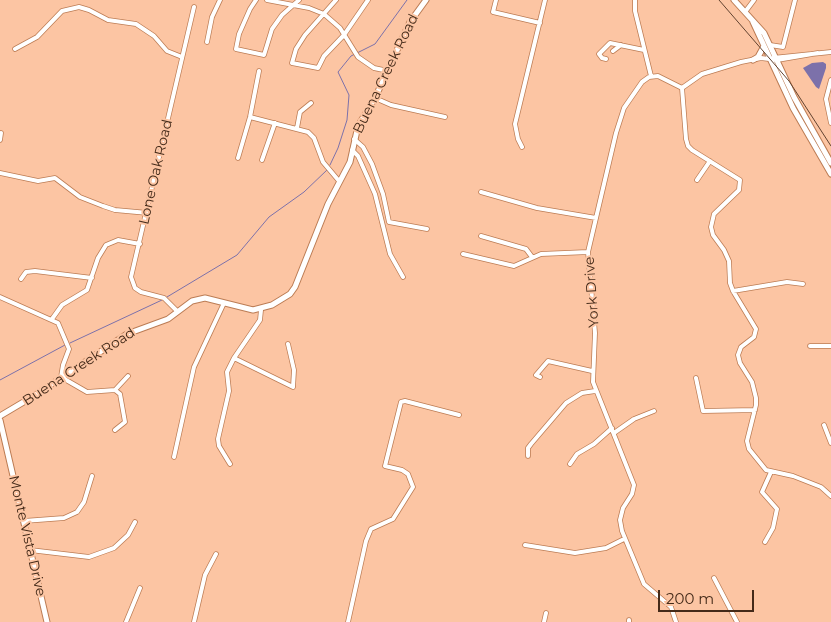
<!DOCTYPE html>
<html>
<head>
<meta charset="utf-8">
<style>
  body { margin:0 }
  #map { position:relative; width:831px; height:622px; overflow:hidden; background:#fcc5a3; font-family:Montserrat,sans-serif }
  canvas { display:block }
  .scale { position:absolute; left:658px; top:590px; width:96px; height:22px; box-sizing:border-box; border:2px solid #442a19; border-top:0; padding-left:6px; font-size:15px; line-height:18px; white-space:nowrap; color:#442a19; -webkit-text-stroke:4px #fcc5a3; paint-order:stroke }
</style>
</head>
<body>
<div id="map">
<canvas width="831" height="622"></canvas>
<div class="scale">200 m</div>
</div>
<script>
const ctx = document.querySelector('canvas').getContext('2d');
ctx.lineJoin = 'round';
function paint(path, color) {
  ctx.fillStyle = color;
  ctx.fill(path, 'evenodd');
}
function shape(rows) {
  const path = new Path2D();
  for (const r of rows) {
    path.moveTo(r[0], r[1]);
    for (let i = 2; i < r.length; i += 2) path.lineTo(r[i], r[i + 1]);
  }
  return path;
}
function strokePath(path, color, width, dash) {
  ctx.strokeStyle = color;
  ctx.lineWidth = width;
  ctx.lineCap = dash ? 'butt' : 'round';
  ctx.setLineDash(dash || []);
  ctx.stroke(path);
}
function drawText(font, color, halo, rows, align = 'center') {
  ctx.font = font + ' Montserrat,sans-serif';
  ctx.lineWidth = 4;
  ctx.setLineDash([]);
  ctx.textBaseline = 'middle';
  ctx.strokeStyle = halo;
  ctx.fillStyle = color;
  for (const [text, x, y, turn = 0] of rows) {
    ctx.save();
    ctx.translate(x, y);
    ctx.rotate((+turn || 0) * Math.PI / 180);
    ctx.textAlign = isNaN(turn) ? turn : align;
    if (halo) ctx.strokeText(text, 0, 0);
    ctx.fillText(text, 0, 0);
    ctx.restore();
  }
}
paint(shape([
  [823,62,826,64,826,68,819,89,816,87,803,68,812,63]
]), '#7c71aa');
strokePath(shape([
  [330,165,338,148,347,120,349,95,338,72,351,56,375,44,407,0],
  [167,297,237,255,269,217,304,192,327,170],
  [70,343,162,300],
  [0,380,65,345]
]), '#7c71aa', 1);
const minor = shape([
  [256,0,250,9,239,34,236,49,264,55,272,29,282,15,299,0],
  [267,0,309,8,324,14,340,28,358,57,374,68,388,71],
  [336,0,305,35,296,49,292,63,318,68,324,56,344,35,368,0],
  [496,0,493,12,540,23],
  [635,0,635,11,651,76],
  [745,12,754,0],
  [207,42,212,17,220,0],
  [770,45,783,47,795,0],
  [15,49,37,37,62,11,79,7,89,10,108,20,136,24,154,36,167,51,182,57],
  [613,51,621,45],
  [773,58,831,52],
  [606,59,602,58,599,54,610,43,644,50],
  [831,80,826,99,831,123],
  [682,88,686,139,688,146,692,150,740,180,739,190,714,214,711,227,713,235,724,250,729,261,730,283,733,291,756,329,754,337,741,347,738,355,740,363,752,382,756,398,756,405,747,441,749,449,766,470,793,476,821,487,831,496],
  [682,88,702,74,741,62,761,58,777,60,818,53],
  [375,98,391,105,445,117],
  [250,117,308,132,314,138,323,162,339,181],
  [297,128,300,112,311,103],
  [354,139,363,147,372,164,383,194,389,222,427,229],
  [0,140,1,133],
  [522,147,518,139,515,124,545,0],
  [352,150,358,156,375,194,390,254,403,277],
  [238,158,250,117,259,71],
  [262,160,275,123],
  [0,173,38,181,55,178,80,197,103,206,115,210,148,213],
  [697,180,710,161],
  [481,192,537,208,596,218],
  [481,236,526,249,532,257],
  [463,254,514,266,541,254,588,252],
  [21,279,26,272,35,271,92,278],
  [733,291,787,282,803,284],
  [0,297,58,323,69,349,63,365,61,377,87,392,115,390,120,394,125,422,115,430],
  [177,311,164,298,141,292,135,288,131,277,194,7],
  [52,319,62,305,87,290,98,258,106,245,118,240,140,244],
  [810,346,831,346],
  [234,358,293,387,294,370,288,344],
  [540,377,536,375,548,361,592,371],
  [696,378,703,411,755,410],
  [115,390,128,376],
  [824,425,831,443],
  [614,433,634,419,654,411],
  [528,456,528,448,531,444,566,403,582,393,595,391],
  [174,457,194,367,224,303],
  [230,464,219,446,218,439,229,391,227,372,234,358,260,320,261,310],
  [570,464,577,454,594,444,612,428],
  [24,521,64,518,77,512,84,502,92,476],
  [765,542,773,528,777,509,762,492,771,472],
  [525,545,575,553,606,548,624,539],
  [30,550,89,557,114,548,128,535,135,522],
  [714,578,737,622],
  [126,622,140,588],
  [194,622,205,575,216,554],
  [348,622,366,541,371,529,393,519,413,487,408,474,402,470,385,466,401,402,405,401,459,415],
  [544,622,546,613],
  [629,622,629,620],
  [676,622,671,607,644,584,622,531,620,520,623,508,632,494,634,485,593,382,595,333,588,252,616,133,624,108,642,82,649,77,658,76,682,88]
]);
const major = shape([
  [734,0,764,33,794,97,831,163],
  [753,22,793,108,831,174],
  [753,60,758,57,764,46],
  [0,416,37,394,127,334,168,319,192,301,205,298,253,310,272,305,290,294,295,287,328,204,350,162,358,126,375,98,410,22,426,0],
  [0,420,47,622]
]);
strokePath(minor, '#bc7c54', 5.5);
strokePath(major, '#bc7c54', 7);
strokePath(minor, '#fff', 4);
strokePath(major, '#fff', 5);
strokePath(shape([
  [719,0,789,81,831,146]
]), '#624330', 1);
drawText('14px', '#442a19', '#fcc5a3', [
  ["Buena Creek Road",386,74,-64],
  ["Lone Oak Road",156,172,-77],
  ["York Drive",592,292,-94],
  ["Buena Creek Road",79,367,-33],
  ["Monte Vista Drive",27,536,77]
]);
</script>
</body>
</html>
